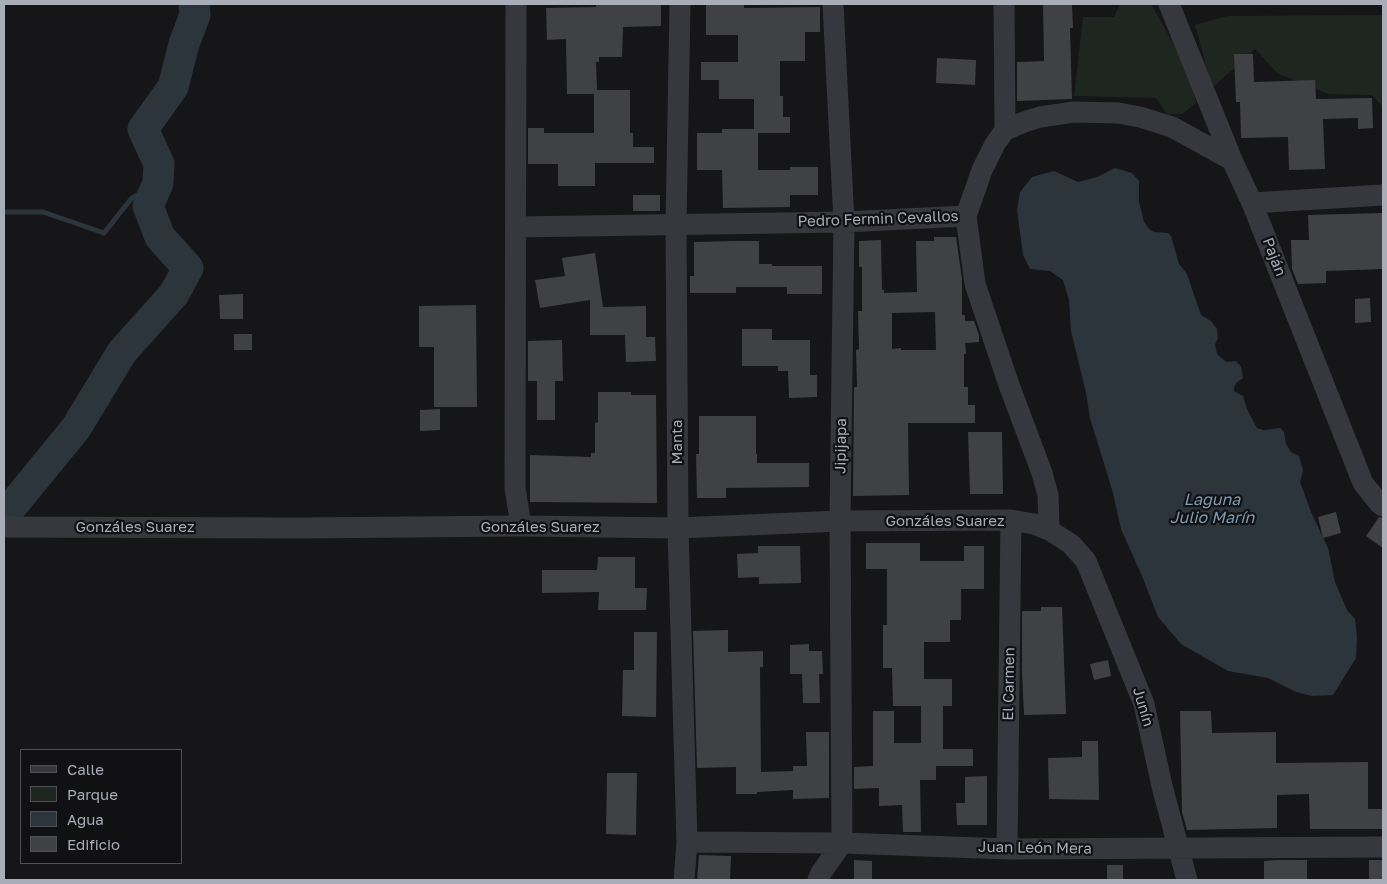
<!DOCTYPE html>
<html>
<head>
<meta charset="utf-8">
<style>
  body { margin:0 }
  #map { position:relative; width:1387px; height:884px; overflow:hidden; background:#161618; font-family:"Golos Text",sans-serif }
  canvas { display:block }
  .frame { position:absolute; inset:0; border:5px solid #a8adb8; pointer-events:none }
  .legend { position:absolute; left:20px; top:749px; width:162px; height:115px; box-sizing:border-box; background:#111113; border:1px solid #4d4f55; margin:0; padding:6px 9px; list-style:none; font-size:15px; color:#a8adb8 }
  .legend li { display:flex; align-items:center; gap:10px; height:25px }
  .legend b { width:25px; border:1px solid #4d4f55 }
</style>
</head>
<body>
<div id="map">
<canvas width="1387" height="884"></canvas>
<div class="frame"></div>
<ul class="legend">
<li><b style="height:6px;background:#37383d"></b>Calle</li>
<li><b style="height:14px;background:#1e261f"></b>Parque</li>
<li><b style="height:14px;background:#2c353c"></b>Agua</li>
<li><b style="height:14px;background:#404145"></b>Edificio</li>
</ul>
</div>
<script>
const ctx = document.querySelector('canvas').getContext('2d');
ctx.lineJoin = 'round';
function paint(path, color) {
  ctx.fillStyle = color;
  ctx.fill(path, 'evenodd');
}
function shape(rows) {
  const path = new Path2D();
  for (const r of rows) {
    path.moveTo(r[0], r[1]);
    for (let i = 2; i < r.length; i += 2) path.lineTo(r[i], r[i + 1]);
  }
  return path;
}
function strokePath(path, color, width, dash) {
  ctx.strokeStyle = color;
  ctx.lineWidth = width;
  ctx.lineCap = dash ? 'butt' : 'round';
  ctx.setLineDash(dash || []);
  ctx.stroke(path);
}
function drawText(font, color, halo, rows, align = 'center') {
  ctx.font = font + ' "Golos Text",sans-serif';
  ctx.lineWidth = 4.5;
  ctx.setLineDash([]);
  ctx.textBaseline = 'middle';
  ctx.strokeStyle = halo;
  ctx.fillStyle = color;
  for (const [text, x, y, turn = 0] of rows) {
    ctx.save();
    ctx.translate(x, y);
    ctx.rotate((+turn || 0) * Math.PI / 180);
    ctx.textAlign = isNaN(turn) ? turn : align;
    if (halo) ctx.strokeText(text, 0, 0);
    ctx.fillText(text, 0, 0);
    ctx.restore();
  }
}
paint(shape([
  [1120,4,1151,4,1190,73,1196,103,1182,114,1167,114,1156,98,1074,96,1083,17,1114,17],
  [1383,15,1383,107,1372,95,1328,94,1277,73,1255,49,1212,88,1195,25,1227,16]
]), '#1e261f');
paint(shape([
  [1115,168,1132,173,1139,181,1139,202,1144,222,1149,229,1154,232,1168,233,1171,236,1179,264,1187,274,1201,315,1211,321,1217,329,1218,338,1215,344,1217,354,1226,362,1236,361,1241,367,1243,378,1237,382,1234,387,1234,391,1243,396,1247,409,1257,428,1263,430,1280,428,1284,432,1286,444,1291,452,1299,456,1303,470,1300,482,1311,512,1328,548,1335,582,1347,610,1355,619,1357,637,1356,658,1333,695,1312,696,1296,692,1268,678,1228,671,1181,644,1158,617,1142,576,1121,529,1113,493,1090,418,1086,393,1071,331,1069,300,1063,280,1050,271,1030,269,1023,255,1017,210,1020,192,1032,177,1054,171,1078,182,1097,177]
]), '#2c353c');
strokePath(shape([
  [4,212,43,212,104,233,131,199,158,183]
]), '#2c353c', 5);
strokePath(shape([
  [4,516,76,428,122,352,174,294,188,268,160,237,148,206,158,183,159,164,143,129,173,87,184,44,195,15,194,4]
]), '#2c353c', 31);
paint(shape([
  [596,4,661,4,661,26,623,27,622,57,599,57,599,62,596,62,597,90,630,90,630,133,633,133,633,147,654,147,654,163,595,163,595,186,558,186,558,164,528,164,528,128,544,128,544,133,594,133,594,94,567,94,566,39,547,40,546,8,596,7],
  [706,4,744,4,744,8,820,7,820,32,805,32,805,61,780,61,780,96,783,96,783,117,790,117,790,133,758,133,758,170,790,170,790,167,818,167,818,195,790,195,790,207,723,208,722,170,697,170,697,133,722,133,722,129,754,129,754,99,719,99,719,80,701,80,701,62,738,62,738,35,706,35],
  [1043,4,1072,4,1073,28,1070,28,1072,99,1017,101,1017,62,1044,61],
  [1234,54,1253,54,1254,82,1315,80,1316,99,1372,98,1373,128,1358,129,1358,118,1323,119,1325,169,1289,170,1288,137,1241,138,1240,102,1236,102],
  [937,58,976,60,975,85,936,83],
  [633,195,660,195,660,211,633,211],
  [1383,213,1383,269,1326,271,1326,283,1298,284,1292,269,1291,240,1309,240,1308,215],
  [934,237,956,237,962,279,962,315,965,315,965,321,974,321,979,335,979,342,965,343,966,354,964,354,964,387,968,387,968,405,975,405,975,423,908,423,909,495,853,496,854,387,857,387,856,350,859,349,858,311,862,311,862,267,859,267,859,241,881,240,882,290,884,290,884,293,917,292,916,241,934,241],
  [935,312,936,350,901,350,901,348,892,349,892,313],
  [737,241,759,241,759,264,772,264,772,266,822,266,822,294,787,294,787,287,736,287,736,293,690,293,690,276,694,276,694,242],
  [595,253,603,307,646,306,646,337,655,337,656,361,626,362,625,335,590,335,590,300,540,308,535,280,565,276,562,258],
  [243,294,243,319,220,319,219,295],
  [1370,298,1371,322,1355,323,1355,299],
  [476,305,477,407,434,407,434,347,419,347,419,306],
  [742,329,772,329,772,340,810,340,810,375,817,375,817,397,789,398,788,371,778,371,778,366,742,366],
  [234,334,252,334,252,350,234,350],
  [562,340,563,381,555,381,555,420,537,420,537,381,528,381,528,341],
  [598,392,631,392,631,395,656,395,657,503,530,502,530,455,591,457,591,453,595,453,595,423,598,422],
  [440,409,440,430,420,431,420,410],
  [699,416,756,416,756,454,757,454,757,463,809,463,809,487,726,488,726,498,697,498,696,454,699,454],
  [968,432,1002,432,1003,494,970,494],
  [1336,512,1341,533,1323,538,1318,517],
  [1379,517,1383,518,1383,548,1366,536],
  [866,543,920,543,920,561,964,561,964,546,984,546,984,589,961,589,961,620,950,620,950,642,924,642,924,679,952,679,952,706,943,706,943,749,973,749,973,766,936,766,936,780,920,780,921,832,903,832,902,805,879,806,879,788,854,789,854,767,873,766,873,711,894,711,894,743,921,743,921,706,893,706,892,668,883,668,883,625,887,625,887,569,866,569],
  [758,546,800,546,801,583,759,584,759,577,738,578,737,554,758,553],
  [598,557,635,557,635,588,647,588,646,610,598,610,599,592,542,593,542,570,597,570],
  [1041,607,1062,607,1066,714,1024,715,1022,671,1022,611,1041,611],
  [728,630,728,652,763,651,763,667,760,667,761,772,793,771,793,766,807,766,806,732,829,732,829,798,793,799,793,790,757,792,757,794,736,794,736,767,697,768,693,631],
  [634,632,657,632,656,717,622,716,623,670,634,670],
  [809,644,809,651,822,651,823,674,819,674,820,703,803,703,802,674,790,674,790,645],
  [1108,660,1111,676,1094,680,1090,664],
  [1180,711,1211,711,1212,733,1276,732,1276,763,1368,762,1368,809,1383,809,1383,829,1310,829,1309,794,1277,795,1277,828,1187,830,1182,812],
  [1082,741,1098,741,1099,800,1049,799,1048,758,1082,757],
  [607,773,637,773,636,835,606,834],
  [987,776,987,825,957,825,956,803,965,803,965,777],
  [699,855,731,856,730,880,697,880],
  [854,860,872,861,872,880,854,880],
  [1276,860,1307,860,1307,880,1264,880,1264,861],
  [1383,860,1383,880,1369,880,1369,860],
  [1107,865,1123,865,1123,880,1107,880]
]), '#404145');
strokePath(shape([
  [516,4,515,488,521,526],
  [680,4,676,224,678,528,687,842,684,880],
  [1004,4,1005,130],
  [1169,4,1232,160,1252,203,1363,483,1379,503,1383,506],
  [1252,203,1383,195],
  [516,227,844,222,966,216],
  [4,527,299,528,521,526,678,528,840,521,1011,520,1034,524,1049,530,1071,544,1086,561,1144,704,1162,786,1187,880],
  [1049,530,1048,495,1042,473,1009,385,975,284,966,216,982,170,995,144,1005,130,1024,122,1040,117,1074,112,1118,113,1140,117,1172,127,1232,160],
  [687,842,842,843,1007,849,1383,847],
  [1007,849,1011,520],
  [818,880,821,873,842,843,840,521,844,222,833,4]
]), '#37383d', 21);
drawText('15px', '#a8adb8', '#111113', [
  ["Pedro Fermin Cevallos",878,219,-2],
  ["Paján",1274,257,69],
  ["Manta",677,442,-90],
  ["Jipijapa",841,446,-89],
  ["Gonzáles Suarez",945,521],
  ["Gonzáles Suarez",135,527],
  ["Gonzáles Suarez",540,527],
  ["El Carmen",1009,684,-89],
  ["Junín",1143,707,73],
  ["Juan León Mera",1035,848,1]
]);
drawText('italic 16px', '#7f9bb3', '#111113', [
  ["Laguna",1212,500],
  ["Julio Marín",1212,518]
]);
</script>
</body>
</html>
